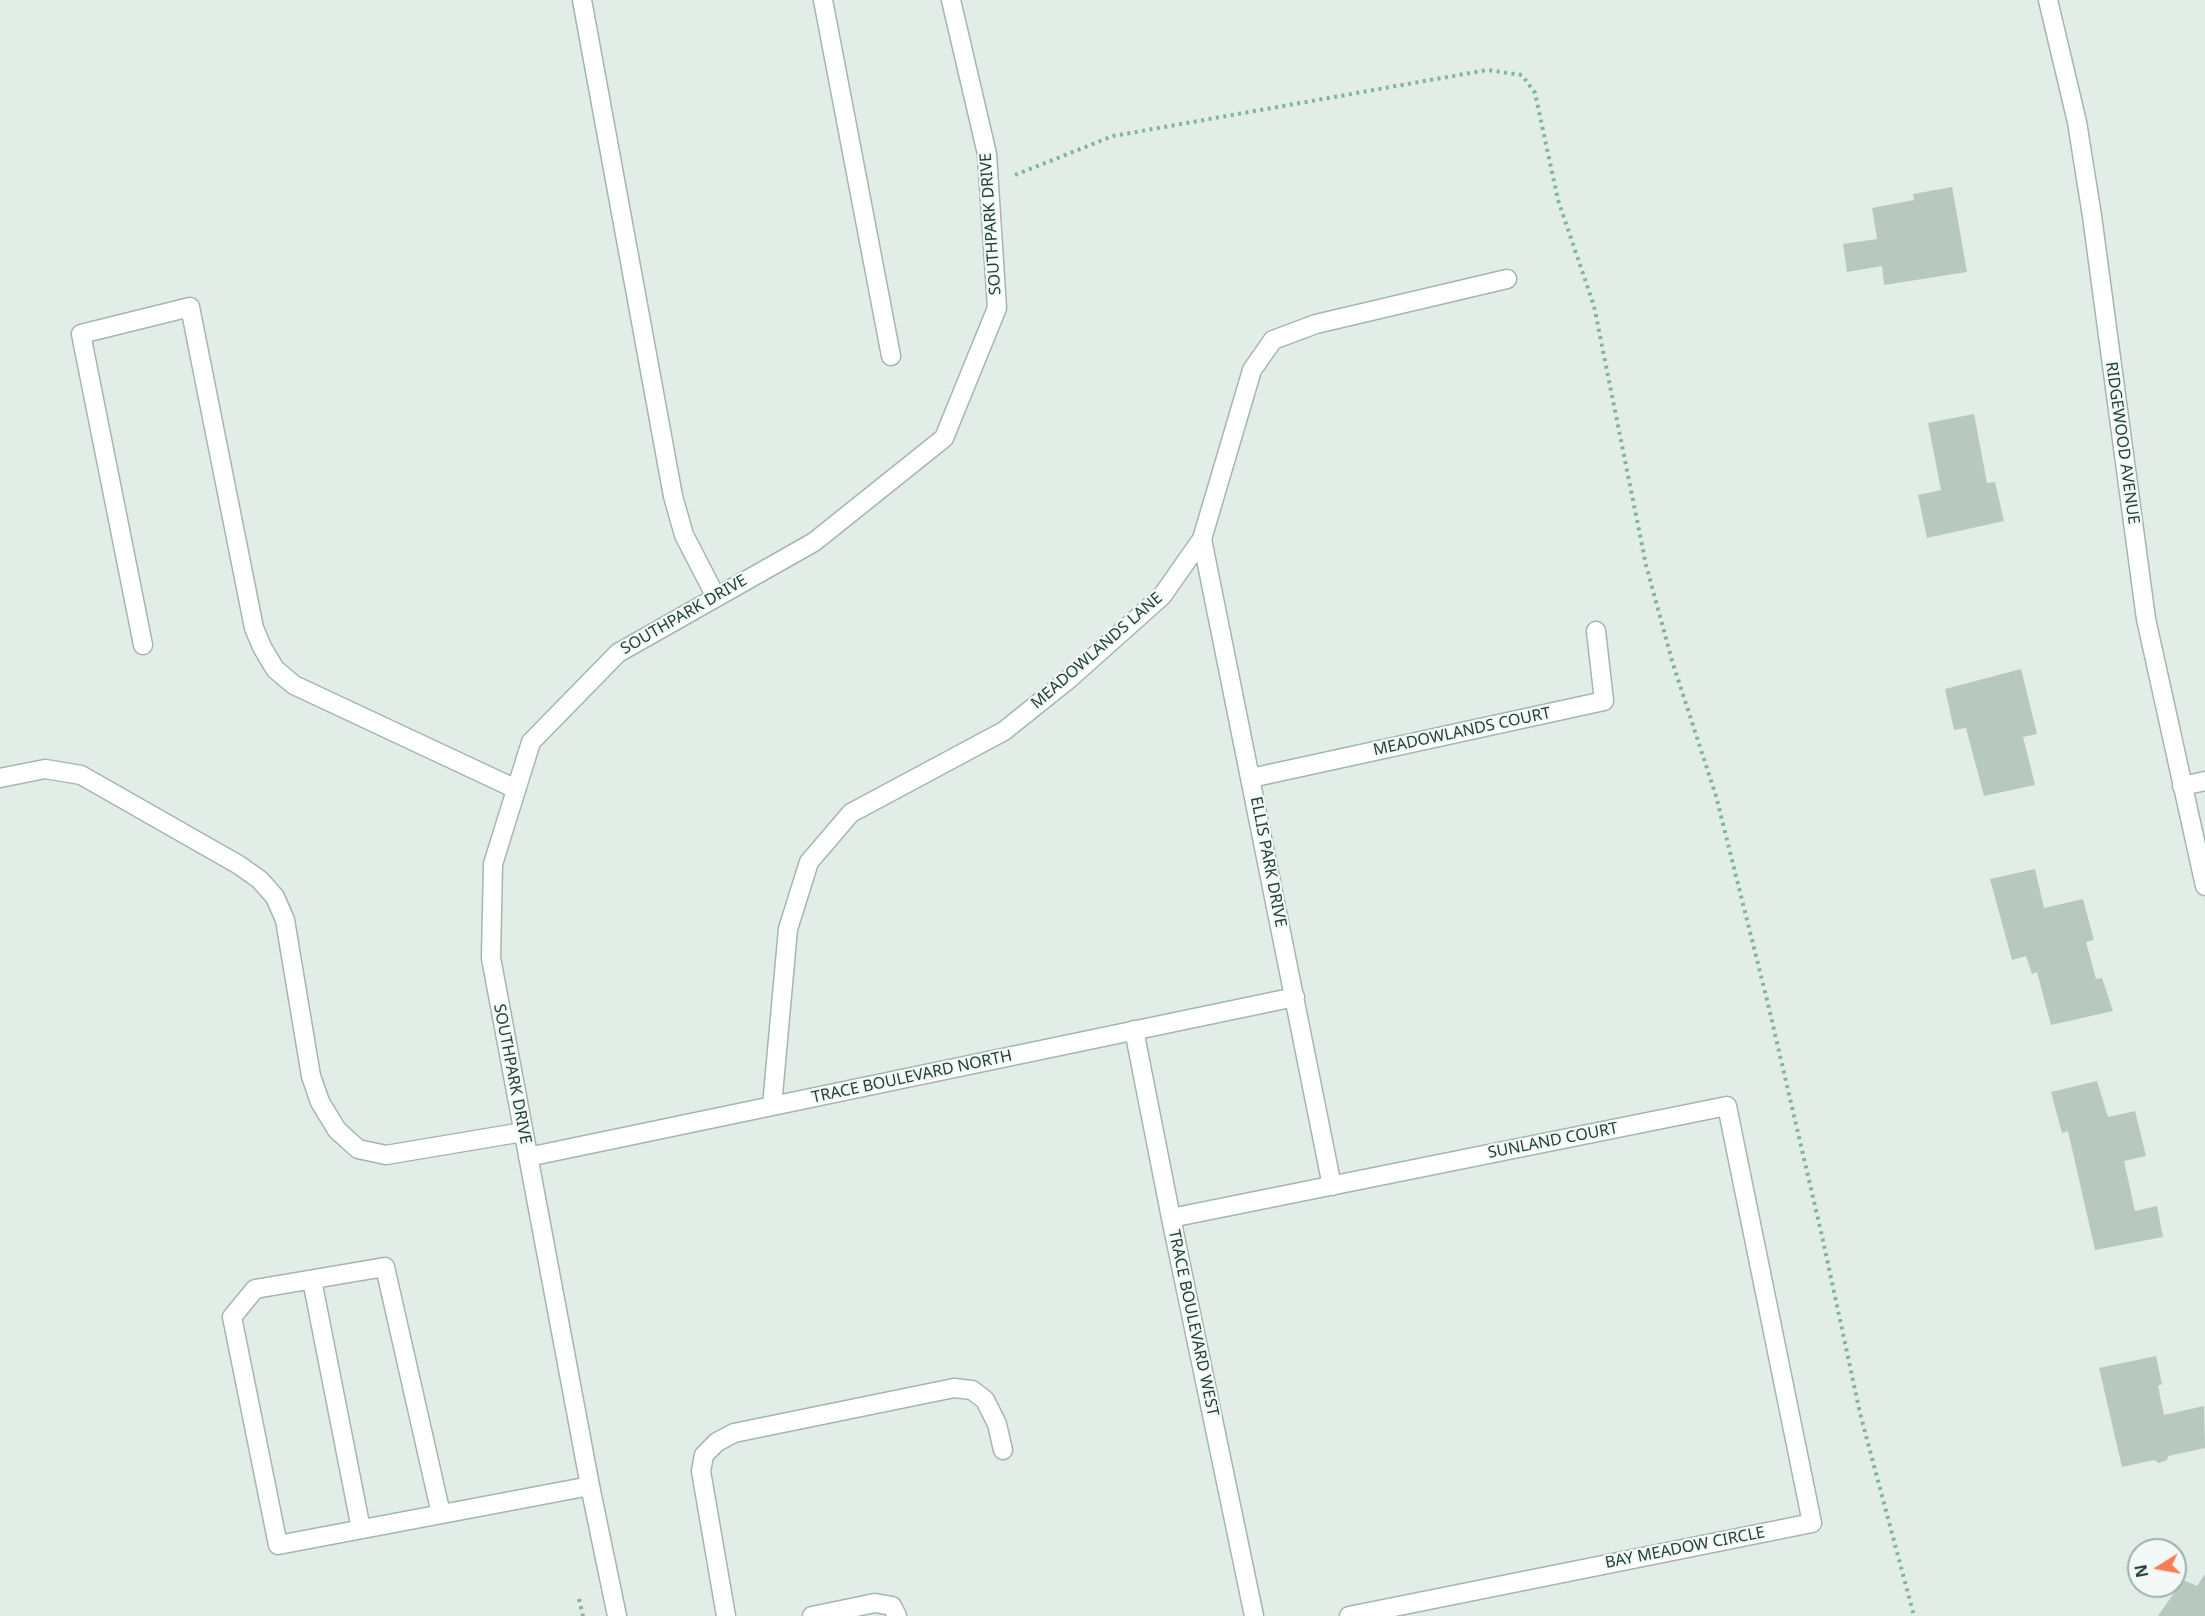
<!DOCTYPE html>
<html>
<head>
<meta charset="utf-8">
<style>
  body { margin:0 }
  #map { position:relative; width:2205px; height:1616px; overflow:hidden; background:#e2ede8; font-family:"Noto Sans",sans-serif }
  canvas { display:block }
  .north { position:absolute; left:2127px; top:1538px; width:60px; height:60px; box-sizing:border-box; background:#f3f9f6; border:2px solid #9fafaa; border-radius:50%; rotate:259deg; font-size:16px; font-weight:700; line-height:24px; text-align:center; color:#214037 }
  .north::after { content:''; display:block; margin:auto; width:21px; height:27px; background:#fa7d54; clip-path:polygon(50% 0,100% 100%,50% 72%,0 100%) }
</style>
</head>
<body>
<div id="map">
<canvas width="2205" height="1616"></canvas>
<div class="north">N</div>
</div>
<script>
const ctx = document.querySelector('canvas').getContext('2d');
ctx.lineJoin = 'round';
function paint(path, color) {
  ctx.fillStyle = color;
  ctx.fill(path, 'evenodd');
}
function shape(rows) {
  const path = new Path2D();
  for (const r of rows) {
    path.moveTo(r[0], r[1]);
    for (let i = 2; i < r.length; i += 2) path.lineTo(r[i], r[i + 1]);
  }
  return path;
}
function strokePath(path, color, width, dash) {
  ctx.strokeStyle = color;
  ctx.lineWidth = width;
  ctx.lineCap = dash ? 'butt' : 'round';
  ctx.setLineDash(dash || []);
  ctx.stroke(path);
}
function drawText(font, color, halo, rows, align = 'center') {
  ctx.font = font + ' "Noto Sans",sans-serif';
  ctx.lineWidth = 4.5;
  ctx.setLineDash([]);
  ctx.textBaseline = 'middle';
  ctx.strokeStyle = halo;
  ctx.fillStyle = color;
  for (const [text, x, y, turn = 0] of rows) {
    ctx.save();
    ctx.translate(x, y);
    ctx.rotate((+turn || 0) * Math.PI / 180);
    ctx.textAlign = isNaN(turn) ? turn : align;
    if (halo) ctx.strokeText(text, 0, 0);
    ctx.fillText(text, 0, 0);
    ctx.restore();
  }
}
paint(shape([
  [1952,187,1967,272,1884,285,1882,266,1847,272,1843,244,1877,239,1872,208,1914,200,1913,194],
  [1974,414,1987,483,1995,482,2004,521,1927,538,1918,495,1941,490,1928,423],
  [2021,669,2037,734,2023,737,2035,785,1984,796,1966,728,1954,730,1945,689],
  [2035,869,2044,908,2083,899,2094,940,2086,942,2096,979,2102,978,2113,1011,2051,1025,2037,972,2032,974,2026,956,2012,960,1990,879],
  [2097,1081,2108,1117,2135,1111,2146,1156,2124,1161,2135,1211,2157,1206,2163,1237,2095,1250,2068,1131,2062,1133,2051,1092],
  [2156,1356,2162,1384,2158,1386,2164,1415,2204,1406,2205,1448,2168,1456,2167,1460,2159,1463,2154,1460,2122,1467,2099,1368],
  [2205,1574,2205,1616,2158,1616,2183,1580,2197,1586]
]), '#b7c8c1');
const service = shape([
  [582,0,673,496,684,535,716,597],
  [823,0,891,356],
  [143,645,81,334,190,307,254,628,262,647,275,669,294,685,516,789],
  [0,778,45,769,81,775,239,865,260,880,275,897,285,920,311,1076,320,1102,337,1130,358,1149,386,1155,523,1132],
  [312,1280,361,1529],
  [441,1514,385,1267,255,1289,232,1317,278,1545,590,1486],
  [726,1616,701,1471,704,1455,717,1442,734,1433,954,1388,972,1390,985,1400,997,1424,1003,1450],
  [812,1616,875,1603,892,1606,897,1616]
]);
const minor = shape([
  [2048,0,2077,122,2092,216,2146,619,2205,886],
  [1202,539,1332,1186],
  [1251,778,1604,701,1596,631],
  [2182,786,2205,781],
  [1134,1030,1171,1218,1254,1616],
  [772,1106,788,929,809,862,851,813,1004,731,1069,679,1162,596,1202,539,1252,370,1273,340,1316,324,1507,279],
  [528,1157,1295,997],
  [1171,1218,1727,1106,1812,1523,1349,1616],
  [617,1616,590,1486,491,958,493,864,531,742,618,653,814,542,944,438,997,308,987,154,951,0]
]);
strokePath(service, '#a4b6af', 21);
strokePath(minor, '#a4b6af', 21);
strokePath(shape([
  [1015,175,1113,136,1487,70,1522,75,1535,93,1558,200,1594,306,1646,565,1673,664,1716,796,1768,1004,1822,1236,1860,1413,1914,1616],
  [579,1599,583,1616]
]), '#81b3a3', 4, [3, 4.5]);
strokePath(service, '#fff', 18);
strokePath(minor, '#fff', 18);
drawText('16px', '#214037', '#f3f9f6', [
  ["SOUTHPARK DRIVE",991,224,-94],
  ["RIDGEWOOD AVENUE",2122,443,82],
  ["SOUTHPARK DRIVE",684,615,-30],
  ["MEADOWLANDS LANE",1097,651,-41],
  ["MEADOWLANDS COURT",1462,732,-12],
  ["ELLIS PARK DRIVE",1268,862,79],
  ["SOUTHPARK DRIVE",512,1074,79],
  ["TRACE BOULEVARD NORTH",912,1077,-12],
  ["SUNLAND COURT",1553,1141,-11],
  ["TRACE BOULEVARD WEST",1193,1323,78],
  ["BAY MEADOW CIRCLE",1685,1548,-11]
]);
</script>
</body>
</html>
